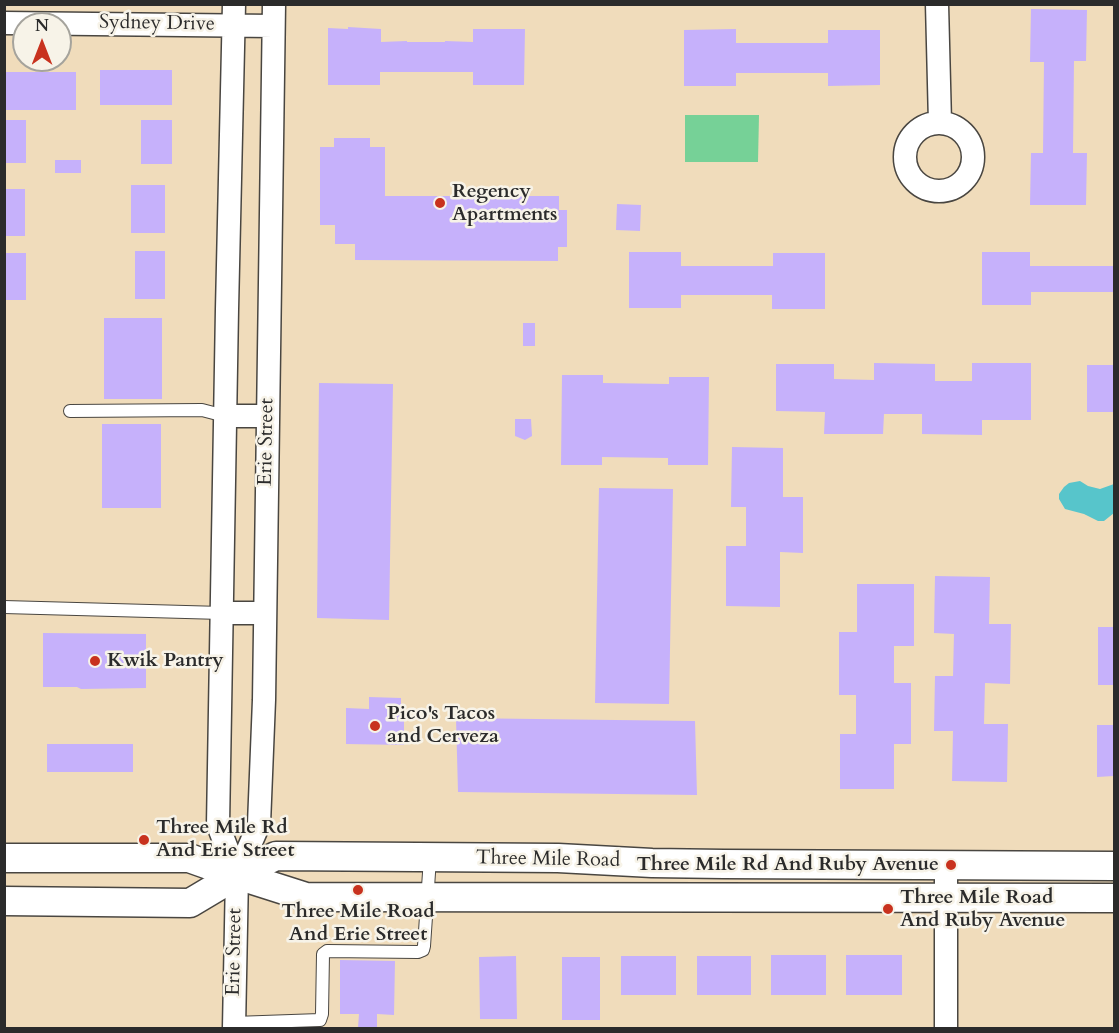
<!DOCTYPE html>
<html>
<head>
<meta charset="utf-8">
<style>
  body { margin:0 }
  #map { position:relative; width:1119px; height:1033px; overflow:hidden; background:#f0dcbb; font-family:Cardo,serif }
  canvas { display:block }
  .frame { position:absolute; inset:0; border:6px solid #2b2b2b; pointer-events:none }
  .north { position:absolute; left:12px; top:12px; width:60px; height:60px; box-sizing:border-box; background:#f7f3e8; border:2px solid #a5a39c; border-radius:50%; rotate:0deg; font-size:16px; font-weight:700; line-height:24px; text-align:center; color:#2b2b2b }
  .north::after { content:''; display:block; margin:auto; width:21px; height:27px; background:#c8321e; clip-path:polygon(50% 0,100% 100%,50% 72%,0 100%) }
</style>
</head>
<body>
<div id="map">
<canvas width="1119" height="1033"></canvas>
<div class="frame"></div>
<div class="north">N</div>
</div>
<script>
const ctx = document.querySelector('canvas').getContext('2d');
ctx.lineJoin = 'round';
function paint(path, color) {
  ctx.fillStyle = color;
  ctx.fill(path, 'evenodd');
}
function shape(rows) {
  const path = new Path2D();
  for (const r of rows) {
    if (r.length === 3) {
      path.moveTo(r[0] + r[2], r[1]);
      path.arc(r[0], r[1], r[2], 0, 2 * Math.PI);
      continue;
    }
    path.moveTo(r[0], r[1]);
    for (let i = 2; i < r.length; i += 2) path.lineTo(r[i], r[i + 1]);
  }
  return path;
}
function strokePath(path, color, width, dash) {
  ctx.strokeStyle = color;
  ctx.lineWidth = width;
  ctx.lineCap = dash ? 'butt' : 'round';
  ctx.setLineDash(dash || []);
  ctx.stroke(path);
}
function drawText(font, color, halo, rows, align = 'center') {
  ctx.font = font + ' Cardo,serif';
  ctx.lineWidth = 5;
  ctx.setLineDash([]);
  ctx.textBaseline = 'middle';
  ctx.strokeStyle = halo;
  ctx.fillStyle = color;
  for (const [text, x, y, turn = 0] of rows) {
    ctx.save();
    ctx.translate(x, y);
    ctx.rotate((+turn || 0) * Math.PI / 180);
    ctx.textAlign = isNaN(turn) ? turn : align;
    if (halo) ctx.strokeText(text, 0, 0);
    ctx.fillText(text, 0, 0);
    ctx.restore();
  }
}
paint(shape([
  [685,115,759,115,758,162,685,162]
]), '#76d197');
paint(shape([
  [1080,481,1088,486,1100,489,1114,484,1114,513,1104,521,1098,521,1084,514,1065,509,1059,499,1059,494,1064,487,1069,483]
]), '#57c5cb');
paint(shape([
  [1031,9,1087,10,1086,61,1074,61,1073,153,1087,153,1086,205,1030,205,1031,153,1043,153,1044,62,1030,62],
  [348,27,381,29,381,42,407,41,407,42,445,42,445,41,473,42,473,29,525,29,524,85,473,85,473,72,380,72,380,85,328,85,328,28,348,29],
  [736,29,736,43,828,43,828,30,880,30,880,85,828,86,828,73,736,73,736,86,684,86,684,30],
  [100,70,172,70,172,105,100,105],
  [4,72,76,72,76,110,4,110],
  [5,120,26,120,26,163,5,163],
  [141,120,172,120,172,164,141,164],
  [334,138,370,138,370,147,385,147,385,196,559,196,559,210,567,210,567,247,558,247,558,261,355,260,355,244,335,244,335,225,320,225,320,147,334,147],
  [55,160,81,160,81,173,55,173],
  [131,185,165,185,165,233,131,233],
  [4,189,25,189,25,236,4,236],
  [617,204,641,205,640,231,616,230],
  [135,251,165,251,165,299,135,299],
  [629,252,681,252,681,266,773,266,773,253,825,253,825,309,772,309,772,295,681,295,681,308,629,308],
  [982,252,1030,252,1030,266,1114,266,1114,292,1031,292,1031,305,982,305],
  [4,253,26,253,26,300,4,300],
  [104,318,162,318,162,399,104,399],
  [523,323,535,323,535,346,523,346],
  [874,363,935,364,935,381,972,381,972,363,1031,363,1031,420,982,420,982,435,922,434,922,414,884,414,883,434,824,434,825,412,776,411,776,364,834,364,834,379,874,380],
  [1087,365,1114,365,1114,412,1087,412],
  [562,375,603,375,603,383,669,384,669,377,709,377,708,465,668,465,668,458,602,457,602,465,561,465],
  [319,383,393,384,389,620,317,618],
  [515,419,531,419,532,436,525,440,515,436],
  [102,424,161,424,161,508,102,508],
  [732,447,783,448,783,497,803,497,803,553,780,552,780,607,726,606,726,546,746,546,746,507,731,507],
  [599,488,673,489,669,704,595,703],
  [935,576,990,577,989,624,1011,624,1010,684,985,683,984,724,1008,724,1007,782,952,781,953,731,934,731,935,676,953,676,954,634,934,633],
  [857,584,914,584,914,646,894,646,894,683,911,683,911,744,894,744,894,789,840,789,840,734,856,734,856,695,839,695,839,632,857,632],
  [1098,627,1114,627,1114,685,1098,685],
  [43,633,146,634,146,688,81,689,77,687,43,687],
  [369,697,401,698,401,708,404,708,404,745,346,744,346,708,369,709],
  [456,718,695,721,697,795,458,792],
  [1097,725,1114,725,1114,776,1097,777],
  [47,744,133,744,133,772,47,772],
  [771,955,826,955,826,995,771,995],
  [846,955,902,955,902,995,846,995],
  [516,956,517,1019,480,1019,479,957],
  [621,956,676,956,676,995,621,995],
  [697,956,751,956,751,995,697,995],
  [562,957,600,957,600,1020,562,1020],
  [340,960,395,961,394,1015,377,1014,377,1028,358,1028,359,1014,340,1014]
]), '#c6b1fb');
const service = shape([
  [70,411,202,410,225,416],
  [4,607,222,613],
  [234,1023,320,1020,322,1014,323,954,327,951,418,952,423,950,424,946,430,858]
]);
const minor = shape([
  [937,4,940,123],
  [4,23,273,26],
  [939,157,34],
  [225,416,267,416],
  [222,613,265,613],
  [946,866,946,1028],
  [237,875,259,824,264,700,274,4],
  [234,1028,237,875,218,825,227,309,234,4]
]);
const tertiary = shape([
  [4,858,189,858,237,875],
  [1114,866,724,864,652,863,558,858,276,856,237,875,306,897,1114,898],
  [4,901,190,903,237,875]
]);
strokePath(service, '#494641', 14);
strokePath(minor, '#494641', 25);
strokePath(tertiary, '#494641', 31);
strokePath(service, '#fff', 12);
strokePath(minor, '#fff', 22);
strokePath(tertiary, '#fff', 28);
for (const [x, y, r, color] of [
  [440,203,6,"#c8321e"],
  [95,661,6,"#c8321e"],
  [375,726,6,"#c8321e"],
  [144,840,6,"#c8321e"],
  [951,865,6,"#c8321e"],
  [358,890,6,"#c8321e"],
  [888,909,6,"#c8321e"]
]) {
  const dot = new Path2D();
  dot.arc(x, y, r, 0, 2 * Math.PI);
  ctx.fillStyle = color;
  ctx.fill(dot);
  strokePath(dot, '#f7f3e8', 2);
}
drawText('20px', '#2b2b2b', '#f7f3e8', [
  ["Sydney Drive",157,24,1],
  ["Erie Street",267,442,-89],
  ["Three Mile Road",548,860,1],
  ["Erie Street",235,952,-89]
]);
drawText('bold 20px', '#2b2b2b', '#f7f3e8', [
  ["Regency",452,192],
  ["Apartments",452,215],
  ["Kwik Pantry",107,661],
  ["Pico's Tacos",387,714],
  ["and Cerveza",387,737],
  ["Three Mile Rd",156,828],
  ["And Erie Street",156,851],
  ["Three Mile Rd And Ruby Avenue",939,865,"right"],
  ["Three Mile Road",900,898],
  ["And Ruby Avenue",900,921],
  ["Three Mile Road",358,912,"center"],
  ["And Erie Street",358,935,"center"]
], 'left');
</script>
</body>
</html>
